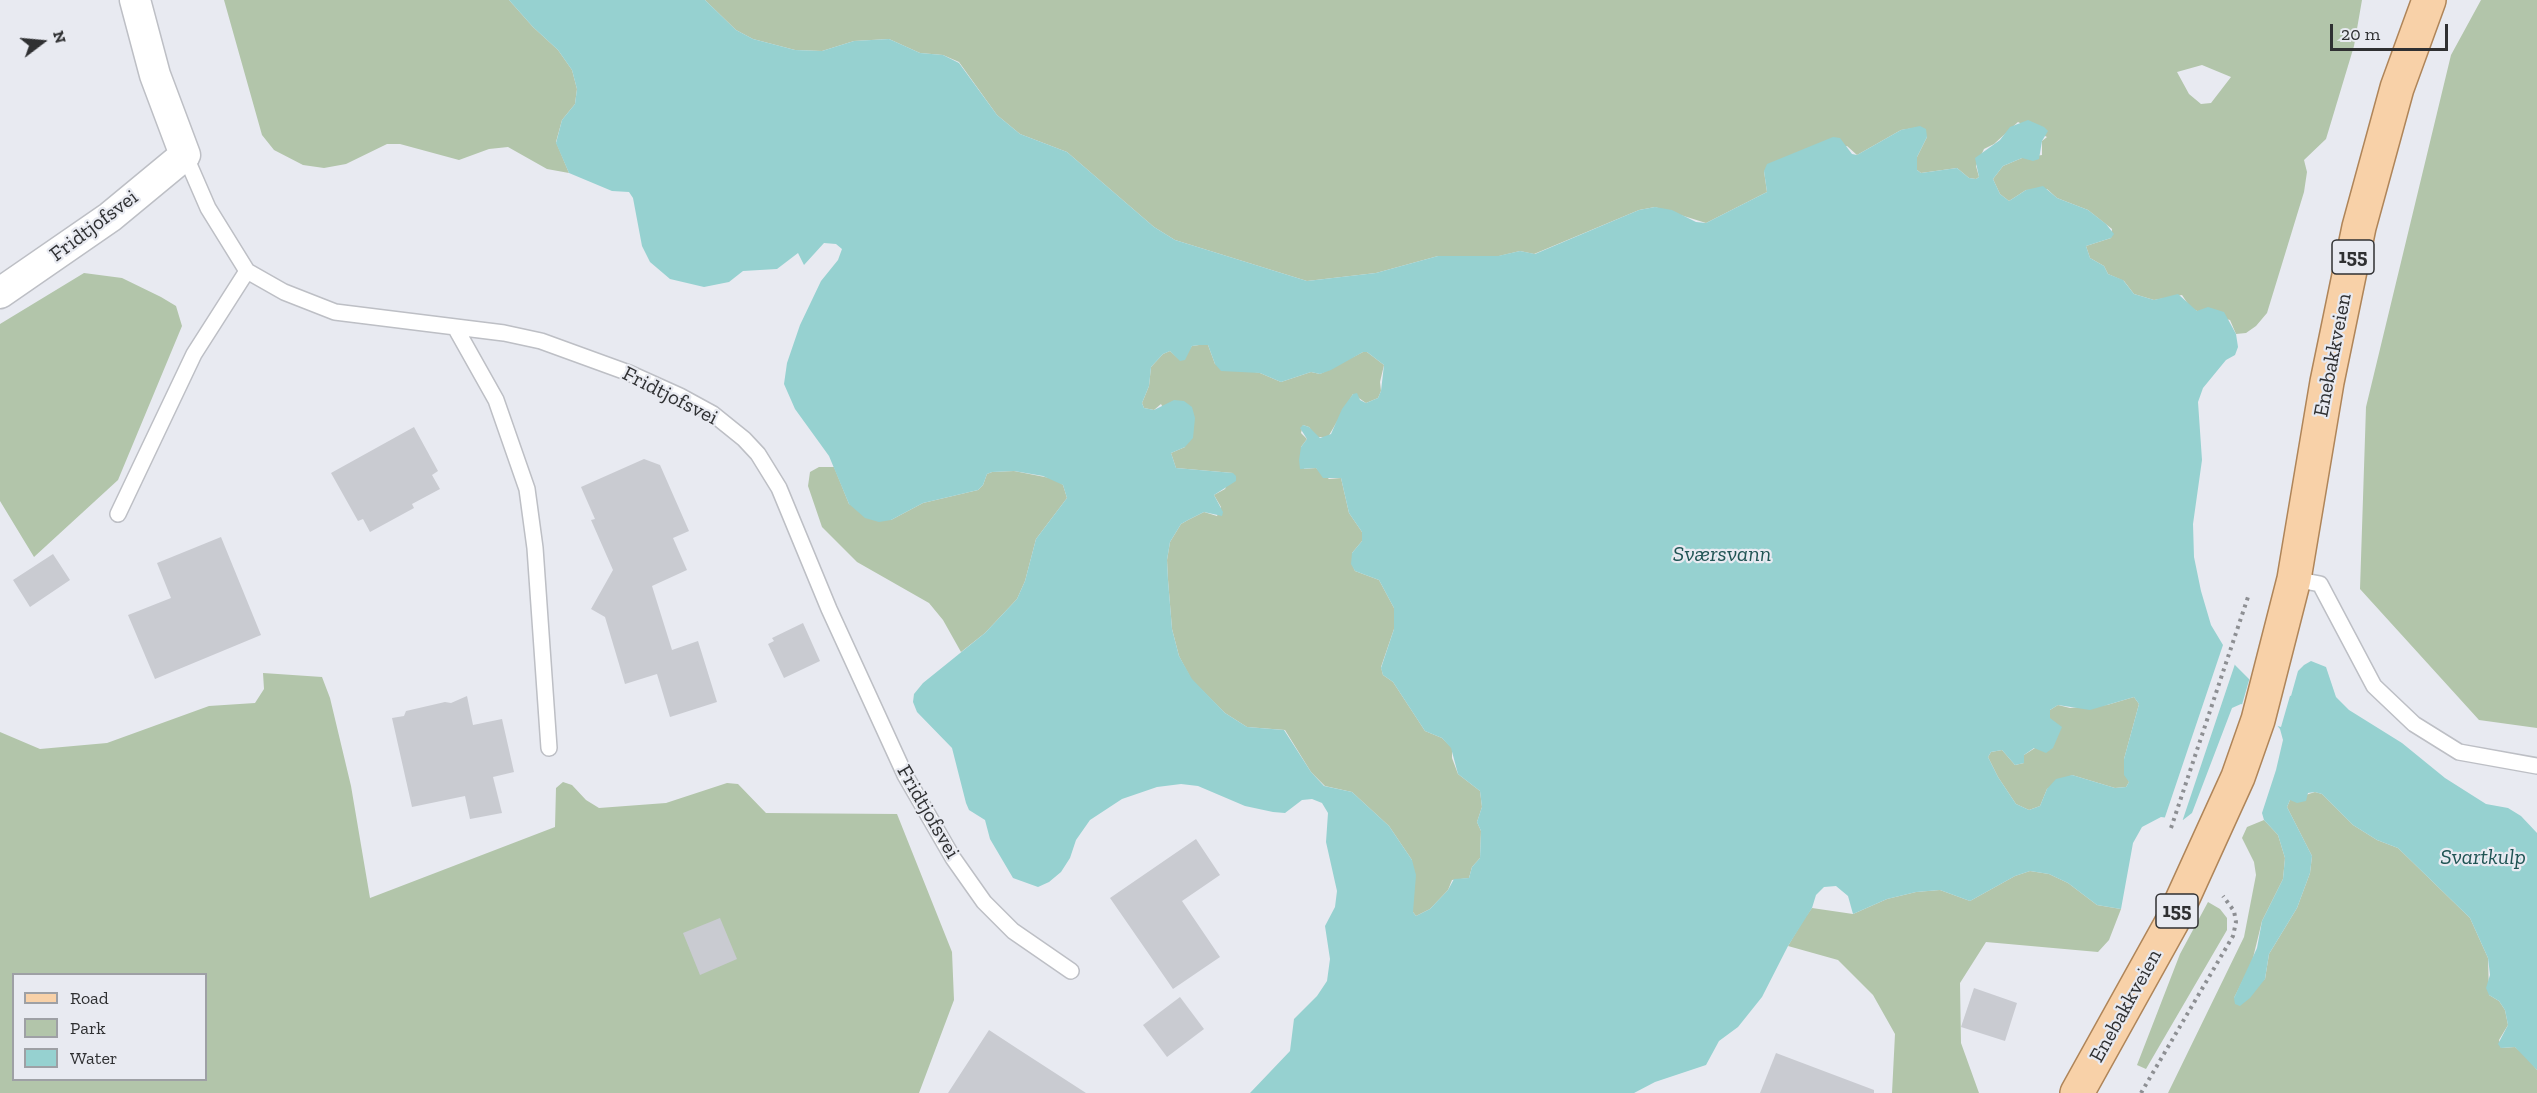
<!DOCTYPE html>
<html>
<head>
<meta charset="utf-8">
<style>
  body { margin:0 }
  #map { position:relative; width:2537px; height:1093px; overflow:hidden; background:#e8eaf1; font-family:"Zilla Slab",serif }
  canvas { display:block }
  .legend { position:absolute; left:12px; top:973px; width:195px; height:108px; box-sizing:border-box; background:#e8eaf1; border:2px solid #9ea0a5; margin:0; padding:8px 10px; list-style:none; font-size:18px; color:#2f3032 }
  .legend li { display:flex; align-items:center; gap:12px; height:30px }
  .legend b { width:30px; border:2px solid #9ea0a5 }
  .north { position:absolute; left:12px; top:12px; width:60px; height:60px; -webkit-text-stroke:4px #e8eaf1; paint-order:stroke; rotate:74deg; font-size:16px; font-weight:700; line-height:24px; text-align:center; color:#2f3032 }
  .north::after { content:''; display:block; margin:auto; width:21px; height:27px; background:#2f3032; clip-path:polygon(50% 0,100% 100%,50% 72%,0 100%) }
  .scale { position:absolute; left:2330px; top:24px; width:118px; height:27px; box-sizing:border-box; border:3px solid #2f3032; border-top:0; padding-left:8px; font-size:18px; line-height:21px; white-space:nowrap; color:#2f3032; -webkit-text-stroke:4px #e8eaf1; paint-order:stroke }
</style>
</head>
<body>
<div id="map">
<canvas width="2537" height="1093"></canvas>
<ul class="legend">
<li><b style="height:8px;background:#f8d1a8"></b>Road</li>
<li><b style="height:16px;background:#b2c5aa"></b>Park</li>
<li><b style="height:16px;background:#96d1d0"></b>Water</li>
</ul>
<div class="north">N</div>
<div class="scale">20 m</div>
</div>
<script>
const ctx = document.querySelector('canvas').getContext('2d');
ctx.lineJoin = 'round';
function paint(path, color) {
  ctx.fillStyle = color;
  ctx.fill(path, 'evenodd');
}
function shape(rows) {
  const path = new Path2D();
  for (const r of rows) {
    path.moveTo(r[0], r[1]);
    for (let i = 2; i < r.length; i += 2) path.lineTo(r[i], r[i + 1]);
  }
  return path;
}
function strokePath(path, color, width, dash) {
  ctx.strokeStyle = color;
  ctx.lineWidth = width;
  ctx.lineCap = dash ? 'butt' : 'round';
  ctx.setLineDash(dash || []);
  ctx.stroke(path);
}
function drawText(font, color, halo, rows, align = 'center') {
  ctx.font = font + ' "Zilla Slab",serif';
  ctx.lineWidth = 4.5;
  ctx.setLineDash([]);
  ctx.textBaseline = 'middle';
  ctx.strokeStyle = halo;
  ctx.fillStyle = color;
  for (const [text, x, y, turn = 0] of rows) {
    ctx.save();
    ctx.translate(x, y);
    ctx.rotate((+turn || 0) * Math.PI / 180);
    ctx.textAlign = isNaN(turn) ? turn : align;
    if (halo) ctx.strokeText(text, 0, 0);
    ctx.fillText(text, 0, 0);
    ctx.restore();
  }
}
paint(shape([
  [224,0,509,0,533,27,558,50,572,70,577,89,575,104,562,120,556,142,569,173,547,169,508,147,489,149,459,160,400,144,387,144,346,164,324,168,303,165,274,150,262,135],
  [705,0,2362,0,2354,46,2326,139,2304,160,2307,172,2304,192,2267,313,2256,326,2246,333,2236,334,2230,320,2197,311,2190,307,2182,295,2154,300,2134,294,2124,281,2108,274,2104,266,2090,258,2086,246,2111,238,2112,229,2088,210,2057,198,2047,189,2026,190,2009,201,2000,194,1993,179,2003,166,2022,158,2042,155,2042,141,2047,137,2018,122,1994,144,1984,149,1976,166,1979,177,1976,179,1969,178,1957,168,1921,173,1917,170,1917,157,1927,137,1920,127,1901,130,1857,155,1847,146,1764,171,1767,192,1706,223,1655,207,1639,210,1534,254,1520,251,1499,256,1438,256,1376,273,1307,281,1175,240,1154,227,1067,152,1020,134,997,115,959,62,943,55,920,53,889,39,854,41,822,51,795,50,753,39,736,30],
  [2202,65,2231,77,2211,103,2201,104,2189,94,2177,72],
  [2481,0,2537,0,2537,728,2479,720,2360,589,2366,407,2451,55],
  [84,273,122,278,161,297,176,306,182,326,118,480,34,557,0,501,0,324],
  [1199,345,1208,345,1215,364,1260,373,1281,382,1311,372,1320,374,1363,352,1367,352,1384,365,1380,382,1381,391,1378,398,1366,403,1353,394,1328,437,1316,437,1309,427,1303,425,1301,433,1307,439,1301,447,1304,469,1316,468,1329,479,1341,478,1349,513,1362,532,1362,541,1352,553,1352,564,1355,571,1379,580,1394,608,1394,629,1381,667,1383,675,1393,682,1425,731,1442,738,1452,748,1452,758,1458,774,1480,791,1482,807,1477,822,1481,831,1480,858,1472,867,1469,878,1452,880,1448,890,1430,909,1416,916,1413,912,1412,860,1389,826,1352,792,1325,786,1311,772,1285,730,1247,727,1225,713,1191,679,1179,656,1172,629,1168,580,1167,560,1170,542,1181,524,1188,520,1204,512,1217,516,1221,507,1214,495,1225,489,1233,473,1176,468,1171,453,1185,447,1161,404,1154,410,1144,408,1142,403,1149,386,1151,367,1163,354,1170,351,1180,360,1192,346],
  [819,467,834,467,849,504,891,520,923,503,978,490,983,485,987,474,992,472,1014,471,1055,479,1063,485,1067,498,1036,539,1025,581,1017,599,985,633,961,652,943,620,929,603,857,562,822,527,808,486,810,472],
  [263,673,322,677,330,698,351,786,370,898,555,827,556,788,563,782,572,785,586,800,599,808,666,803,727,783,738,784,766,813,897,814,952,952,954,1000,919,1093,0,1093,0,732,40,749,107,743,209,706,255,703,264,689],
  [14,974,206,974,206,1080,14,1080],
  [2134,697,2139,704,2124,759,2129,782,2126,787,2115,788,2072,775,2047,789,2040,806,2029,810,2016,804,1998,777,1988,757,1991,752,2002,750,2015,765,2024,763,2024,755,2035,748,2050,718,2050,710,2058,705,2070,708,2107,705],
  [2315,792,2322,794,2353,825,2377,840,2398,848,2470,918,2488,958,2489,995,2499,1001,2505,1010,2508,1025,2499,1040,2501,1048,2515,1047,2525,1055,2537,1070,2537,1093,2168,1093,2244,937,2256,875,2254,862,2242,838,2247,827,2264,820,2278,835,2285,858,2283,879,2262,921,2252,962,2234,998,2265,979,2269,954,2297,908,2310,873,2312,856,2287,807,2290,800],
  [2030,871,2049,874,2068,883,2097,905,2121,909,2109,940,2098,952,1986,942,1960,983,1961,1043,1979,1093,1892,1093,1895,1034,1873,995,1838,960,1788,946,1804,919,1812,908,1853,914,1887,899,1916,892,1940,890,1970,901,2015,876],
  [2208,902,2220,909,2227,918,2227,930,2146,1069,2137,1065,2180,954]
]), '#b2c5aa');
paint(shape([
  [509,0,705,0,736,30,753,39,795,50,822,51,854,41,889,39,920,53,943,55,959,63,997,115,1020,134,1067,152,1154,227,1175,240,1307,281,1376,273,1438,256,1498,256,1520,251,1535,254,1639,210,1655,207,1672,210,1696,222,1706,223,1767,192,1764,171,1767,164,1833,137,1840,138,1852,154,1857,155,1901,130,1920,126,1926,129,1927,137,1917,157,1917,170,1921,173,1957,168,1969,178,1976,179,1979,177,1975,158,2000,140,2010,127,2028,120,2044,127,2048,131,2042,141,2039,159,2033,161,2022,158,2003,166,1993,179,2000,194,2009,201,2026,190,2043,186,2057,198,2088,210,2106,224,2114,234,2111,238,2086,246,2090,258,2104,266,2108,274,2123,280,2134,294,2154,300,2178,294,2197,311,2208,307,2224,312,2236,334,2238,347,2235,355,2226,360,2203,388,2198,402,2202,460,2193,524,2194,557,2201,591,2211,625,2235,665,2250,680,2291,696,2298,671,2304,665,2311,661,2326,667,2336,697,2349,710,2402,743,2445,778,2486,804,2508,808,2521,816,2537,833,2537,1070,2515,1047,2501,1048,2498,1044,2508,1025,2505,1010,2499,1001,2489,995,2486,988,2490,975,2488,958,2470,918,2398,848,2377,840,2353,825,2322,794,2315,792,2308,793,2306,801,2297,803,2290,800,2287,807,2312,856,2310,873,2297,908,2269,954,2265,979,2250,998,2240,1006,2235,1004,2234,998,2257,948,2262,921,2283,879,2285,858,2278,835,2264,820,2262,813,2276,770,2283,740,2280,729,2267,713,2241,704,2232,708,2192,813,2183,820,2161,817,2142,827,2133,843,2121,909,2097,905,2068,883,2049,874,2030,871,2015,876,1970,901,1940,890,1916,892,1887,899,1853,914,1848,896,1836,886,1824,887,1816,895,1812,908,1788,946,1762,997,1738,1027,1719,1041,1706,1065,1655,1082,1634,1093,1250,1093,1290,1051,1294,1019,1317,996,1327,981,1330,959,1325,926,1335,907,1337,891,1326,842,1328,813,1322,803,1312,799,1302,800,1285,813,1273,812,1245,806,1198,786,1181,784,1157,787,1122,799,1090,820,1076,840,1070,858,1061,872,1049,882,1038,887,1013,878,990,839,985,820,969,810,966,803,952,748,917,712,913,702,914,694,923,683,985,633,1017,599,1025,581,1036,539,1067,498,1063,485,1043,476,1014,471,992,472,987,474,983,485,978,490,923,503,891,520,879,522,865,518,849,504,829,456,795,409,784,384,787,363,800,325,821,281,838,260,842,249,836,244,824,243,804,265,798,253,777,269,743,271,729,282,704,287,670,279,650,262,642,246,633,198,629,192,612,191,569,173,556,143,562,120,575,104,577,89,572,70,558,50,533,27],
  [1199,345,1208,345,1215,364,1221,371,1260,373,1281,382,1311,372,1320,374,1331,370,1363,352,1367,352,1384,365,1381,391,1378,398,1366,403,1360,400,1357,393,1353,394,1342,409,1331,434,1320,438,1309,427,1303,425,1300,428,1307,439,1301,447,1299,460,1300,469,1316,468,1323,478,1341,478,1349,513,1362,532,1362,541,1352,553,1351,564,1355,571,1379,580,1394,608,1394,629,1381,668,1383,675,1393,682,1425,731,1442,738,1451,748,1458,774,1480,791,1482,807,1477,822,1481,831,1480,858,1472,867,1469,878,1454,879,1448,890,1430,909,1416,916,1413,912,1416,875,1412,860,1389,826,1352,792,1324,786,1311,772,1284,730,1247,727,1225,713,1192,679,1179,656,1172,629,1168,580,1167,560,1170,542,1181,524,1188,520,1204,512,1222,516,1223,512,1214,495,1236,481,1236,476,1233,473,1176,468,1171,453,1185,447,1193,438,1195,418,1192,407,1184,401,1174,400,1154,410,1144,408,1142,403,1149,386,1151,367,1163,354,1170,351,1180,361,1185,360,1192,346],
  [2134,697,2139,704,2124,759,2124,775,2129,782,2126,787,2115,788,2072,775,2056,779,2047,789,2040,806,2029,810,2016,804,1998,777,1988,757,1991,752,2002,750,2015,765,2024,763,2024,755,2034,748,2046,753,2053,748,2062,727,2050,718,2050,710,2058,705,2090,710]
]), '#96d1d0');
paint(shape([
  [2224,642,2236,661,2182,822,2164,820],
  [2250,677,2290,692,2292,689,2281,727,2274,725,2265,716,2241,708]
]), '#e8eaf1');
paint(shape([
  [414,427,438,471,432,475,440,489,412,504,414,508,370,532,363,519,358,521,331,473],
  [644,459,660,465,689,531,673,538,687,570,652,586,672,650,698,641,717,702,670,717,657,674,625,684,605,617,591,609,613,570,591,520,595,519,581,487],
  [221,537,261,635,155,679,128,615,171,598,157,563],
  [53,554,70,580,30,607,13,580],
  [803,623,820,661,784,678,768,644,774,641,772,638],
  [467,696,473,725,502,719,514,772,493,777,502,813,470,819,465,796,412,807,392,718,404,716,406,711,445,702,451,703],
  [1196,839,1220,875,1182,901,1220,957,1173,989,1110,898],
  [720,918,737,959,700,975,683,933],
  [1974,988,2017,1003,2005,1041,1961,1027],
  [1180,997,1204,1029,1167,1057,1143,1025],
  [989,1030,1018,1049,1086,1093,948,1093],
  [1776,1053,1874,1090,1874,1093,1760,1093]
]), '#c9cbd1');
const service = shape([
  [185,155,208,208,247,271,284,292,335,312,504,333,541,341,629,373,680,396,713,414,744,439,758,454,779,488,829,609,905,775,953,858,984,902,1013,931,1071,971],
  [455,327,496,400,527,489,535,548,549,748],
  [118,514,194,354,247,271],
  [2294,579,2320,584,2374,686,2414,724,2459,752,2537,766]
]);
const minor = shape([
  [0,293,110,217,185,155,155,75,135,0]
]);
const primary = shape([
  [2077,1093,2172,922,2238,777,2258,720,2294,579,2327,382,2359,227,2397,88,2429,0]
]);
strokePath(service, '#bdbfc5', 18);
strokePath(minor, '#bdbfc5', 33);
strokePath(primary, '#af8559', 36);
strokePath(shape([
  [2171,828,2248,597],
  [2141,1093,2233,936,2236,922,2234,911,2223,896]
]), '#8d8f93', 4, [3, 4.5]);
strokePath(service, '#fff', 15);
strokePath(minor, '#fff', 30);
strokePath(primary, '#f8d1a8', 33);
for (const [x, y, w] of [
  [2353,257,42],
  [2177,911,42]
]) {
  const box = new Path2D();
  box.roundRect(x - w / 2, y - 17, w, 34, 4.5);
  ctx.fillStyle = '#e8eaf1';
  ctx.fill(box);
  strokePath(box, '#2f3032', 1.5);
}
drawText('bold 20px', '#2f3032', null, [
  ["155",2353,257],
  ["155",2177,911]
]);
drawText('21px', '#2f3032', '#e8eaf1', [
  ["Fridtjofsvei",94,226,-37],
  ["Enebakkveien",2333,355,-79],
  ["Fridtjofsvei",670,396,27],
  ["Fridtjofsvei",928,812,60],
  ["Enebakkveien",2126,1006,-61]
]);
drawText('italic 22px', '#205454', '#e8eaf1', [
  ["Sværsvann",1722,555],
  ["Svartkulp",2483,858]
]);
</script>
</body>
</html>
